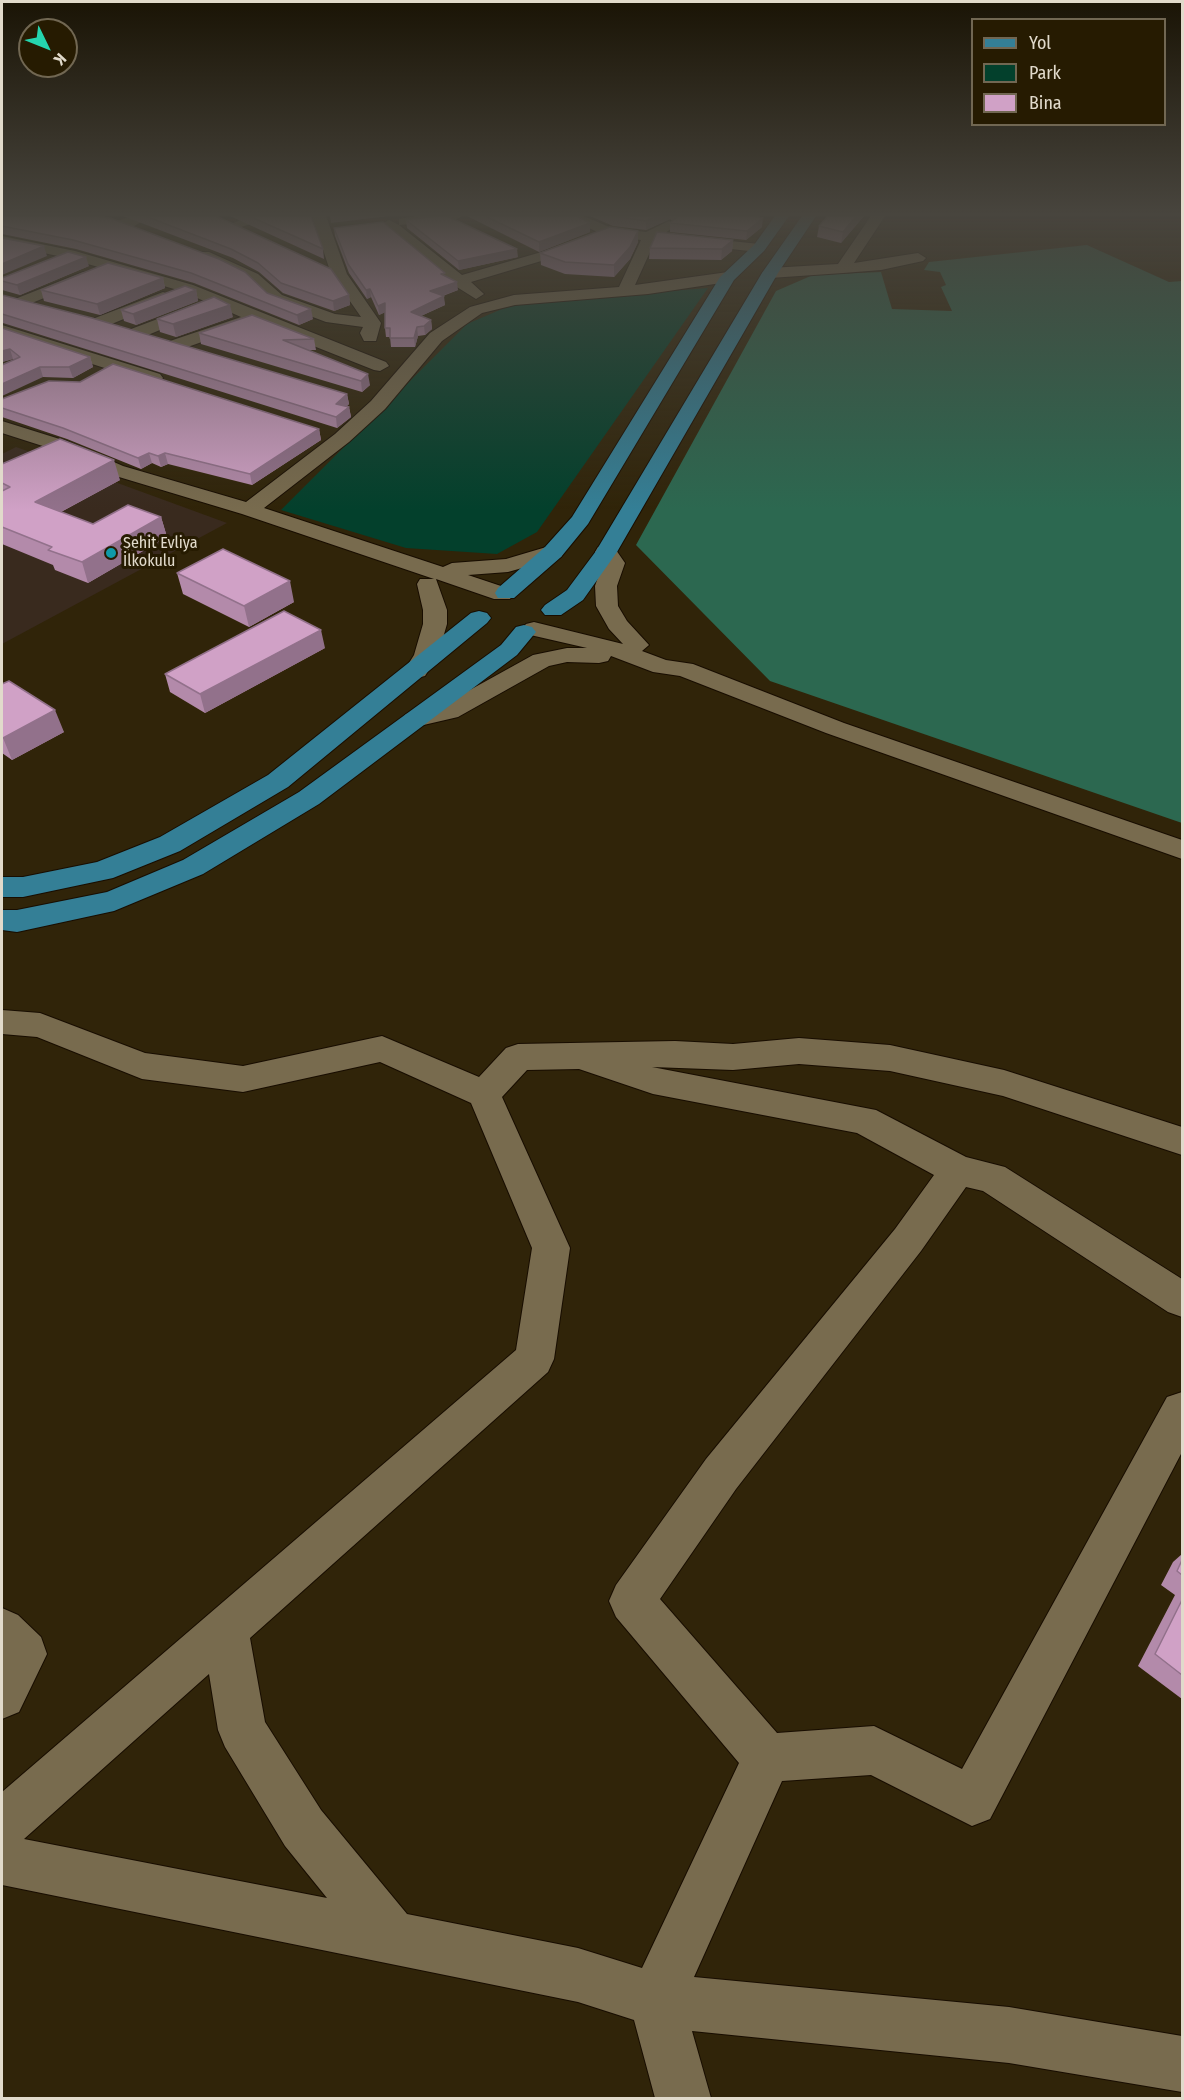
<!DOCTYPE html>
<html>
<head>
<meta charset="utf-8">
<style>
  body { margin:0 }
  #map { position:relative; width:1184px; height:2100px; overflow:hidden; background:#302409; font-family:"Fira Sans Condensed",sans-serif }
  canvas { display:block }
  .frame { position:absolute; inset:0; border:3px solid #e1dacb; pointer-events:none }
  .legend { position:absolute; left:971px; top:18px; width:195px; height:108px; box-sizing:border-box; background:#261b01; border:2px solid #716752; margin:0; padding:8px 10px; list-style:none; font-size:18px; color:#e1dacb }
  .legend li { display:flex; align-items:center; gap:12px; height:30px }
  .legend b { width:30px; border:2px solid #716752 }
  .north { position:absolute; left:18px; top:18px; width:60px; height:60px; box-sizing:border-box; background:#261b01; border:2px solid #716752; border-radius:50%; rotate:133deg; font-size:16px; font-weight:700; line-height:24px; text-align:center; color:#e1dacb }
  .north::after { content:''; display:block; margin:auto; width:21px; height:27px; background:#25d5ae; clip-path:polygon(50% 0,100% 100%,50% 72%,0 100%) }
</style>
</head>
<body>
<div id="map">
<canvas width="1184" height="2100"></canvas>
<div class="frame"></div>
<ul class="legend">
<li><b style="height:8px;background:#347f96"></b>Yol</li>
<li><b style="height:16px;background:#03402c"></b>Park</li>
<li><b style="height:16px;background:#d0a1c6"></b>Bina</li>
</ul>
<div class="north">K</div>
</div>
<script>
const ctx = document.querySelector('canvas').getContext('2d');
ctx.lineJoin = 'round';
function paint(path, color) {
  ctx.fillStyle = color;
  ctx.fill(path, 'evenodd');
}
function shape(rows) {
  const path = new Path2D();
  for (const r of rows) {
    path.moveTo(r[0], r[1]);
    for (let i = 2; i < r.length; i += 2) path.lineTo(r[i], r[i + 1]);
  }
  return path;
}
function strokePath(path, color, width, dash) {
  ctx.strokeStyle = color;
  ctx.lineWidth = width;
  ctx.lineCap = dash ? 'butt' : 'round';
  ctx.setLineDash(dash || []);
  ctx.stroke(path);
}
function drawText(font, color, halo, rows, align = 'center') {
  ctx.font = font + ' "Fira Sans Condensed",sans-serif';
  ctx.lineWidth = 6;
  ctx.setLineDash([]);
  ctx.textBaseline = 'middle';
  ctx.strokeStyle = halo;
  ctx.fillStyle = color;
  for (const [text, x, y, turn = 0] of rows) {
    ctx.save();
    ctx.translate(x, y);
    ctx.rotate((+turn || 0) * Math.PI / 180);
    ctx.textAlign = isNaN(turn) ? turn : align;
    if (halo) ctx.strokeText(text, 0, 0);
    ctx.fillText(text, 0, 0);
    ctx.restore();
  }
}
paint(shape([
  [16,447,82,470,227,523,2,644,2,454]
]), '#392a1e');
paint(shape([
  [708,288,537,532,497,554,406,548,281,510,467,324,516,303]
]), '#03402c');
paint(shape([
  [1087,245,1169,282,1182,281,1182,823,770,681,636,545,776,291,813,275,881,272,892,309,952,311,941,287,946,285,940,272,924,270,929,262]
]), '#2c6850');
const minor = shape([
  [132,216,151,216,131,228,89,240,84,241,77,237,79,234,132,216],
  [251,216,275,216,235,229,228,225,251,216],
  [312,216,326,216,347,274,381,323,376,341,364,341,360,333,363,327,326,322,270,301,248,280,197,255,199,252,209,252,258,274,282,295,335,314,361,317,331,274,312,216],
  [416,216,462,216,455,220,399,225,462,275,583,240,590,244,588,247,471,282,484,294,476,299,452,284,382,224,389,220,399,225,399,219,416,216],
  [563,216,583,216,612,228,646,232,669,221,676,225,664,234,759,244,766,248,759,252,655,241,635,285,728,272,736,277,728,282,648,294,515,305,482,313,442,341,385,409,349,442,264,508,443,567,452,563,506,559,553,545,561,547,564,552,561,557,508,572,468,575,510,589,513,594,510,599,494,599,436,579,447,610,447,624,438,655,425,676,416,678,407,676,404,671,414,655,423,624,423,610,417,584,420,579,434,579,242,514,109,474,52,449,2,433,2,421,66,441,123,466,246,502,335,434,371,401,430,333,470,307,514,295,619,287,641,240,604,235,563,216],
  [871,216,885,216,854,263,918,253,926,258,923,261,881,270,843,273,770,278,762,273,770,268,838,264,871,216],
  [2,236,75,251,193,285,386,362,389,366,380,371,374,370,248,320,247,326,182,349,170,349,167,345,170,341,241,317,181,291,67,258,2,244,2,236],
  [83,272,91,277,88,280,27,305,21,307,13,302,15,299,83,272],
  [163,292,169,294,171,297,169,300,107,326,101,327,93,322,95,318,163,292],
  [200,303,208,308,206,311,143,337,131,337,129,333,131,329,200,303],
  [2,325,160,374,163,378,160,382,148,382,2,335,2,325],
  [606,545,614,547,625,563,617,586,618,606,627,621,649,645,642,651,666,660,693,664,844,723,1182,840,1182,859,826,733,680,676,653,672,611,656,608,661,599,663,567,662,549,666,458,717,415,727,406,724,402,719,406,714,441,706,533,655,567,648,587,648,526,634,522,629,526,624,534,622,623,644,609,629,596,606,595,586,603,563,595,552,598,547,606,545],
  [2,1010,40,1013,145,1053,243,1066,382,1036,479,1077,506,1048,518,1044,675,1041,733,1044,799,1038,890,1045,1004,1070,1182,1127,1182,1155,1003,1096,890,1071,799,1064,733,1070,652,1067,876,1110,966,1157,1005,1167,1182,1279,1182,1317,1168,1312,983,1191,966,1187,921,1251,736,1489,660,1599,777,1733,874,1726,962,1769,1167,1397,1182,1392,1182,1452,990,1819,972,1826,871,1775,782,1781,694,1977,1009,2007,1182,2036,1182,2092,1009,2063,692,2031,711,2098,655,2098,634,2020,578,2002,2,1885,2,1792,516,1350,532,1248,471,1103,380,1062,243,1092,142,1079,37,1037,2,1034,2,1010],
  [579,1069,653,1094,857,1133,934,1175,895,1229,706,1459,616,1585,609,1601,616,1617,739,1763,642,1968,578,1948,407,1914,321,1810,265,1722,250,1638,548,1372,554,1359,570,1248,502,1097,527,1070,579,1069],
  [209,1674,218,1730,225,1747,285,1846,327,1898,24,1839,209,1674],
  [2,1608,18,1615,41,1637,47,1654,19,1712,2,1719,2,1608]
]);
const major = shape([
  [775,216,789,216,764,251,734,280,588,524,561,557,514,598,498,598,495,593,498,588,545,547,572,517,720,277,754,245,775,216],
  [802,216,816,216,778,273,617,552,583,600,561,615,545,615,541,610,545,605,567,590,596,551,762,273,802,216],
  [479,611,487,613,491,618,487,623,288,787,180,851,113,878,23,897,2,897,2,877,23,877,97,862,160,837,268,775,471,613,479,611],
  [524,625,532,627,536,632,517,655,319,804,203,874,114,911,17,932,2,930,2,910,17,910,107,892,183,860,299,792,501,645,516,627,524,625]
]);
strokePath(minor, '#180d00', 2);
strokePath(major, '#180d00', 2);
paint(minor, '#786b4e');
paint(major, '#347f96');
paint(shape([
  [2,216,267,293,313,319,299,325,194,283,76,249,2,234],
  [123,216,216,216,349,295,350,305,334,311,283,293,259,272,233,258],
  [230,216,311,216,323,249,324,259],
  [467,216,577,216,590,223,590,232,539,252],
  [590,216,754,216,762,227,746,240,670,232,670,223,673,221,670,219,646,230,613,226],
  [864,216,841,243,817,237,819,226],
  [406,220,518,257,459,270,407,228],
  [334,228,445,276,458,290,443,296,445,305,421,316,431,320,432,329,425,335,418,336,415,347,391,347,390,337,386,337,385,328,385,312,379,315,371,297,367,299,349,273,335,236],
  [733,240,732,251,721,260,649,259,650,248],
  [638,242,630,259,614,277,565,274,541,265,540,253],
  [89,266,20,295,2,290,2,278],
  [163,278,165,288,100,315,44,301,41,290],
  [196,290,198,301,136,325,124,321,121,310],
  [2,295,347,394,349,404,347,406,349,407,351,417,337,428,3,323,2,324],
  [233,317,176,337,160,332,157,319],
  [2,328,90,357,93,367,73,378,43,377,13,359,2,362],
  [199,333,314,339,316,350,307,350,370,385,362,392,201,344],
  [2,399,319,429,321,440,252,485,168,464,161,467,152,463,141,469,67,439,2,417],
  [2,464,120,480,61,512,93,524,161,517,167,537,88,583,55,570,53,565,2,544],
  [177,573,294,602,249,627,183,594],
  [325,648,205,713,170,692,165,674],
  [2,684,64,732,12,760,2,753],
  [1182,1554,1182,1699,1138,1666,1175,1595,1161,1585,1173,1562]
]), '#b38aaa');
paint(shape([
  [330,216,389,216,331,223],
  [656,216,670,216,670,219,646,230,646,221],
  [856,216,864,216,841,243,843,232],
  [763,218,762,227,746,240,747,231],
  [590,223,590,232,539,252,539,242],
  [638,231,638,242,630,259,614,277,614,265],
  [733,240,732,251,721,260,722,249],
  [44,246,47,256,2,275,2,264],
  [517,249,518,257,459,270,458,261],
  [86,257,89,266,20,295,17,285],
  [163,278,165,288,100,315,97,304],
  [457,282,458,290,430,300,430,291],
  [370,289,371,297,367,299,366,290],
  [196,290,198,301,136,325,133,314],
  [349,295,350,305,334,311,333,301],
  [444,296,445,305,412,320,411,312],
  [385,303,386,312,379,315,378,306],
  [230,305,233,317,176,337,173,324],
  [311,309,313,319,299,325,297,315],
  [431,320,432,329,425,335,424,326],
  [417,327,418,336,415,347,414,338],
  [10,349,13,359,2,362,2,351],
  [90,357,93,367,73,378,69,367],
  [40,367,43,377,2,396,2,384],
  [368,374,370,385,362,392,361,381],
  [347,394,349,404,338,414,336,404],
  [349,407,351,417,337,428,336,417],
  [319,429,321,440,252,485,250,474],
  [149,453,152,463,141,469,138,458],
  [165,453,168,464,161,467,158,456],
  [114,460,120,480,42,522,35,502],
  [161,517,167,537,88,583,82,562],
  [290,581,294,602,249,627,244,606],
  [321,630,325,648,205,713,200,694],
  [55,710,64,732,12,760,3,738]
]), '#92718b');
const building = shape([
  [2,216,97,216,110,218,219,259,245,272,267,293,311,309,297,315,191,273,73,240,2,226,2,216],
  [145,216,216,216,331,269,349,295,333,301,281,283,258,263,231,249,145,216],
  [249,216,311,216,323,249,249,216],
  [436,216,447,216,517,249,458,261,406,220,436,216],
  [485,216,577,216,590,223,539,242,485,216],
  [612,216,656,216,646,221,612,216],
  [754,216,763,218,747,231,670,223,678,216,754,216],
  [828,216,856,216,843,232,819,226,828,216],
  [383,222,445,273,441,274,457,282,430,291,444,296,411,312,431,320,424,326,417,327,414,338,390,338,390,328,385,328,385,303,378,306,370,289,366,290,348,264,334,228,383,222],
  [610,227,638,231,630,247,614,265,565,262,540,253,610,227],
  [657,232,733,240,722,249,650,248,657,232],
  [2,238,44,246,2,264,2,238],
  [68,252,86,257,17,285,2,281,2,278,68,252],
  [108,263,163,278,97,304,41,290,108,263],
  [185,286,196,290,133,314,121,310,185,286],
  [2,295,92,318,347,394,336,404,349,407,336,417,2,314,2,295],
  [214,297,230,305,173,324,157,319,214,297],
  [252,315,314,339,283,340,368,374,361,381,199,333,252,315],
  [2,328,90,357,69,367,40,367,2,384,2,365,20,357,10,349,2,351,2,328],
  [113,364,319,429,250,474,165,453,158,456,149,453,138,458,63,428,2,408,2,399,49,381,80,382,113,364],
  [60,439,114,460,35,502,93,524,128,505,161,517,82,562,48,550,52,547,2,527,2,491,10,487,2,483,2,464,60,439],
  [223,549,290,581,244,606,177,573,223,549],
  [284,611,321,630,200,694,165,674,284,611],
  [9,681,55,710,3,738,2,737,2,684,9,681],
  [1182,1560,1182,1575,1177,1571,1182,1560],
  [1182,1600,1182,1675,1155,1654,1182,1600]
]);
paint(building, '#d0a1c6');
strokePath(building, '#92718b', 1.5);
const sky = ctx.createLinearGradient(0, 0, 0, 510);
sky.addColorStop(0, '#1a1405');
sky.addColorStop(0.42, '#48453e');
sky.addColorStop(1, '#48453e00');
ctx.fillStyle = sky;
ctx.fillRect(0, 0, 1184, 510);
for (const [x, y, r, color] of [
  [111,553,6,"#0f9aa8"]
]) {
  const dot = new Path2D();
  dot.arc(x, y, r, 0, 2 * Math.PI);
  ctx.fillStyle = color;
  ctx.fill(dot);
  strokePath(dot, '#261b01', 2);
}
drawText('16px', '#e1dacb', '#261b01', [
  ["Şehit Evliya",123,544],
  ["İlkokulu",123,562]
], 'left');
</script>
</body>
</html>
